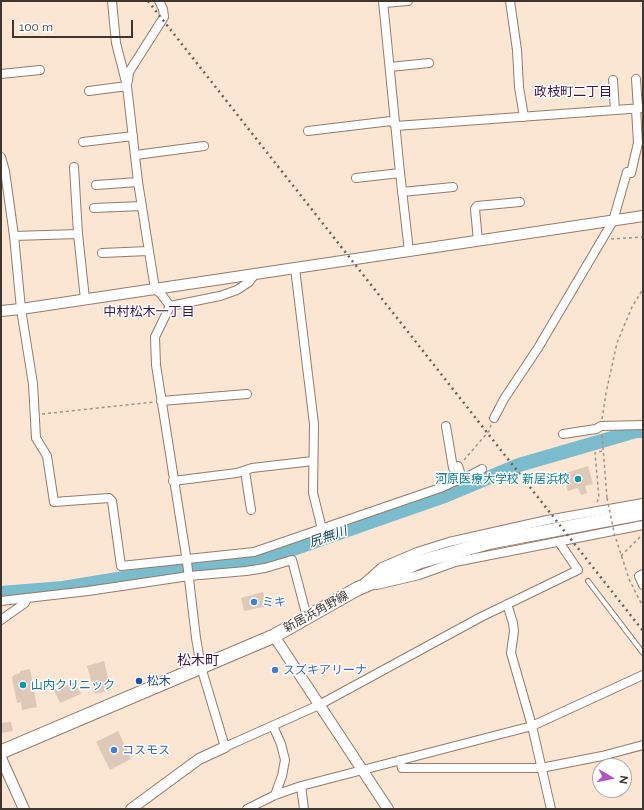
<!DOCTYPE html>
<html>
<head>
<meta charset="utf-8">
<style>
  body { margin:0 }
  #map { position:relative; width:644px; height:810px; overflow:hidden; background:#fbe5d3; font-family:Raleway,sans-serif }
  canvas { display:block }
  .frame { position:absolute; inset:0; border:2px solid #3e362f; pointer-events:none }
  .north { position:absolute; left:592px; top:758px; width:40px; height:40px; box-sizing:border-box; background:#fff; border:1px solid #b2afac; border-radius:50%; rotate:99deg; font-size:11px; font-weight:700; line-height:16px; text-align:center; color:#3e362f }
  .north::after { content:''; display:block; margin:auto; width:14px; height:18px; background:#ac55c3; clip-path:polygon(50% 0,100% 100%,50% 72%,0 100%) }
  .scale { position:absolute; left:12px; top:20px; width:121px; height:18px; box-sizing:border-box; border:2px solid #3e362f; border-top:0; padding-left:5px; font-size:12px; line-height:14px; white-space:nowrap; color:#3e362f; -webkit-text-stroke:3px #fff; paint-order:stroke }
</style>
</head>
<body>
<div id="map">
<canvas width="644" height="810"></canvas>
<div class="frame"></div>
<div class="north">N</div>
<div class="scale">100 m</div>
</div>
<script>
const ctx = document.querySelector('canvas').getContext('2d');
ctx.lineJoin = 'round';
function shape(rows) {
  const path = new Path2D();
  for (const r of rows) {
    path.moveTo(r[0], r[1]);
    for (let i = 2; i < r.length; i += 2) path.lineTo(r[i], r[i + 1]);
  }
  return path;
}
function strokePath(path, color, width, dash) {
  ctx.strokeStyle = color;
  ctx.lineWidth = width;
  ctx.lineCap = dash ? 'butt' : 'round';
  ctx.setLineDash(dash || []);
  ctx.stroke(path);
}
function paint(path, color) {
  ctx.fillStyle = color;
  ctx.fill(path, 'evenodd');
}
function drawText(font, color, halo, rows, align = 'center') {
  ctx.font = font + ' Raleway,"Noto Sans JP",sans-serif';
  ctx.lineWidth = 3;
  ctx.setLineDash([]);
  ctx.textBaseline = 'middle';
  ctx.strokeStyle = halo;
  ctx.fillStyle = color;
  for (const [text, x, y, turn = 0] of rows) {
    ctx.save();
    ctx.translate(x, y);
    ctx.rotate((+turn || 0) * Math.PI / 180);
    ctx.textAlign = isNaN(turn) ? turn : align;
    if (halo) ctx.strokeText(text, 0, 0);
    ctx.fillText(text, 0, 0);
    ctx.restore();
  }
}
strokePath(shape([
  [1,593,63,588,166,571,262,560,442,497,519,465,636,431,643,431]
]), '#7abbcc', 14);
paint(shape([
  [588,466,593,484,585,486,587,493,581,495,578,488,568,491,563,474],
  [263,592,267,606,244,611,241,598],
  [104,661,111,690,95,694,87,666],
  [30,669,37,707,22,710,21,702,17,703,12,678,14,675,20,673,20,671],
  [75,682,81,694,60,703,54,690],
  [11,722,13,731,1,733,1,723],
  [118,731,131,759,110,770,96,742]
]), '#dec8b7');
const service = shape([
  [588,581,643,653]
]);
const minor = shape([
  [112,1,116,43,127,86,138,182,155,289,161,294,170,306,155,337,156,365,187,562,196,638,201,667,225,747,319,705,481,617,578,570,559,542],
  [383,1,400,173,409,251],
  [510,1,517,50,519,87,524,117],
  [384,3,408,1],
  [390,67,429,63],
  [1,74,40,70],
  [636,79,638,109],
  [613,80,615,110],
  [128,81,129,72,164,17,163,9,159,1],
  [89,91,127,86],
  [308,131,391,121,396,126,643,108],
  [83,142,133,136],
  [136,155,204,146],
  [1,157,5,171,14,236,21,309,33,384,36,438,47,456,54,502,109,498,112,501,121,566,254,552,443,487,462,478,458,466,453,468,446,426],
  [74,167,78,234,85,299],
  [356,178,400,173],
  [96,185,138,182],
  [402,192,453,187],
  [94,208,142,206],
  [14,236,78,234],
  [478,241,475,209,477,206,520,202],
  [102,253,148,251],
  [295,268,314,424,313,493,322,529],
  [170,306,220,296,237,290,249,282,255,274],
  [161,401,247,394],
  [494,418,504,399,538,348,613,221,627,172,631,173,638,143,636,109],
  [563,434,596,429,601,426,643,425],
  [245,471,251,510],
  [462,478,467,477,482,469],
  [173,481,237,473,252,468,313,461],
  [643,574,639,576,643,585],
  [365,582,382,567,417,552,449,542,547,520,643,503],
  [377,585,419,575,455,562,643,525],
  [1,601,88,591,189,576,246,571,265,568,292,560,307,617],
  [507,604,513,623,514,631,511,653,532,726,551,809],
  [1,620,25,603,27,598],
  [273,726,281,744,285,760,282,776,275,795],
  [400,760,402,768,541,768,602,756,643,745],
  [301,786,304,809],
  [247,809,275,795,301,786,532,726,643,675]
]);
const tertiary = shape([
  [1,311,21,309,643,216],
  [274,636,388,809],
  [1,758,24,809],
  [131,809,199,759,225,747]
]);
const primary = shape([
  [1,752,274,636,357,589,419,562,491,542,643,513]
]);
strokePath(service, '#917d6d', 6);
strokePath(minor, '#917d6d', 10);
strokePath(tertiary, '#917d6d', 12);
strokePath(primary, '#917d6d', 15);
strokePath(shape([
  [611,239,643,237],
  [42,414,154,402],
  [602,419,606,393,617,343,632,307,643,289],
  [602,435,607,498],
  [464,460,489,431,491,425],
  [597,502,599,498,595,453,602,451],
  [616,539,629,579,643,607],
  [621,556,643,534]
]), '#a39387', 1.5, [3, 3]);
strokePath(service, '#fff', 4);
strokePath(minor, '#fff', 8);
strokePath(tertiary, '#fff', 10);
strokePath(primary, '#fff', 13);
strokePath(shape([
  [148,1,643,631]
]), '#6d6258', 2.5, [2, 4]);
strokePath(shape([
  [607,498,615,537]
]), '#a39387', 1.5, [3, 3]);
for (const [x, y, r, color] of [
  [578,479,4,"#0f9aa8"],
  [254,602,4,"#3f7fe0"],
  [275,670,4,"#3f7fe0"],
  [139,681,4,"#1a4fb4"],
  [23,685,4,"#0f9aa8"],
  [114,750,4,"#3f7fe0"]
]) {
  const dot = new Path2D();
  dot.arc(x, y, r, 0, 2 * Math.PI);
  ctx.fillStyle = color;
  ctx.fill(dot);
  strokePath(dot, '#fff', 1.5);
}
drawText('12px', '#0d838f', '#fff', [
  ["河原医療大学校 新居浜校",570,479],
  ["山内クリニック",31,685,"left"]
], 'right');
drawText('12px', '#366cbe', '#fff', [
  ["ミキ",262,602],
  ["スズキアリーナ",283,670],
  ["コスモス",122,750]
], 'left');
drawText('12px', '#3e362f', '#fff', [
  ["新居浜角野線",316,612,-29]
]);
drawText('12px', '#164399', '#fff', [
  ["松木",147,681]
], 'left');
drawText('13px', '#3e1549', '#fff', [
  ["政枝町二丁目",573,92],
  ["中村松木一丁目",149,312]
]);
drawText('italic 13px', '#144d5a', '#fff', [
  ["尻無川",328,537,-19]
]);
drawText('14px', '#3e1549', '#fff', [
  ["松木町",198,661]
]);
</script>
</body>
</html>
